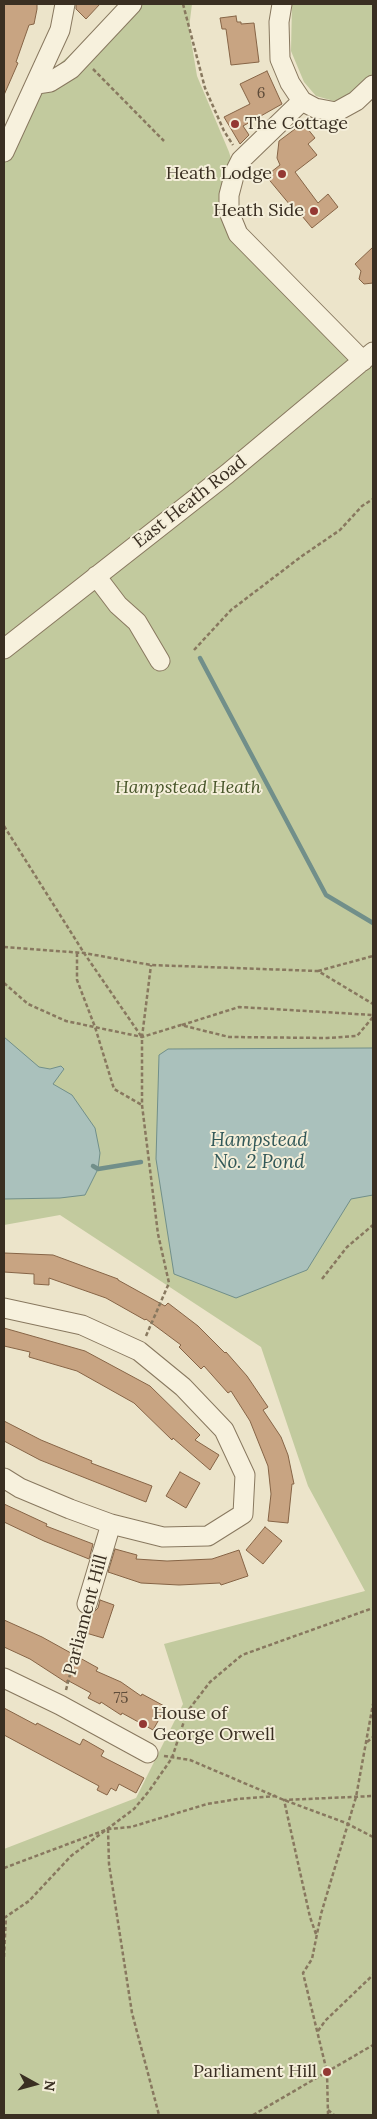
<!DOCTYPE html>
<html>
<head>
<meta charset="utf-8">
<style>
  body { margin:0 }
  #map { position:relative; width:377px; height:2119px; overflow:hidden; background:#ece4ca; font-family:Lora,serif }
  canvas { display:block }
  .frame { position:absolute; inset:0; border:5px solid #3a2f22; pointer-events:none }
  .north { position:absolute; left:10px; top:2059px; width:50px; height:50px; -webkit-text-stroke:4px #f4eed9; paint-order:stroke; rotate:97deg; font-size:14px; font-weight:700; line-height:20px; text-align:center; color:#3a2f22 }
  .north::after { content:''; display:block; margin:auto; width:18px; height:22px; background:#3a2f22; clip-path:polygon(50% 0,100% 100%,50% 72%,0 100%) }
</style>
</head>
<body>
<div id="map">
<canvas width="377" height="2119"></canvas>
<div class="frame"></div>
<div class="north">N</div>
</div>
<script>
const ctx = document.querySelector('canvas').getContext('2d');
ctx.lineJoin = 'round';
function paint(path, color) {
  ctx.fillStyle = color;
  ctx.fill(path, 'evenodd');
}
function shape(rows) {
  const path = new Path2D();
  for (const r of rows) {
    path.moveTo(r[0], r[1]);
    for (let i = 2; i < r.length; i += 2) path.lineTo(r[i], r[i + 1]);
  }
  return path;
}
function strokePath(path, color, width, dash) {
  ctx.strokeStyle = color;
  ctx.lineWidth = width;
  ctx.lineCap = dash ? 'butt' : 'round';
  ctx.setLineDash(dash || []);
  ctx.stroke(path);
}
function drawText(font, color, halo, rows, align = 'center') {
  ctx.font = font + ' Lora,serif';
  ctx.lineWidth = 4;
  ctx.setLineDash([]);
  ctx.textBaseline = 'middle';
  ctx.strokeStyle = halo;
  ctx.fillStyle = color;
  for (const [text, x, y, turn = 0] of rows) {
    ctx.save();
    ctx.translate(x, y);
    ctx.rotate((+turn || 0) * Math.PI / 180);
    ctx.textAlign = isNaN(turn) ? turn : align;
    if (halo) ctx.strokeText(text, 0, 0);
    ctx.fillText(text, 0, 0);
    ctx.restore();
  }
}
paint(shape([
  [127,4,192,4,189,28,197,76,229,152,235,172,229,212,363,361,373,352,373,2115,4,2115,4,1849,136,1798,183,1704,164,1644,365,1591,308,1486,261,1347,60,1215,4,1225,4,152,37,84],
  [292,4,373,4,373,76,356,93,334,101,316,96,304,82,291,51]
]), '#c2ca9e');
const water = shape([
  [4,1037,39,1067,50,1069,61,1066,64,1069,53,1084,72,1095,95,1128,100,1153,98,1169,85,1195,60,1198,4,1199,4,1037],
  [373,1048,373,1195,351,1199,307,1270,236,1298,174,1274,156,1159,159,1055,168,1049,373,1048]
]);
paint(water, '#aac1bc');
strokePath(water, '#718f8a', 1);
strokePath(shape([
  [200,658,326,895,373,923],
  [93,1166,98,1169,141,1162]
]), '#718f8a', 4.5);
const building = shape([
  [4,4,37,4,37,9,34,24,29,25,16,62,18,63,4,95,4,4],
  [76,4,100,4,86,19,76,9,76,4],
  [236,16,237,22,241,22,241,24,254,23,259,62,231,65,226,29,222,29,220,18,236,16],
  [267,71,282,104,243,126,249,135,240,144,224,117,250,104,240,84,267,71],
  [303,123,315,138,308,144,317,155,295,172,318,203,328,194,338,207,312,228,302,216,300,217,266,176,280,165,277,158,279,141,303,123],
  [373,247,373,283,364,284,359,279,361,271,355,264,373,247],
  [4,1253,53,1255,118,1279,118,1280,165,1306,168,1303,198,1326,225,1353,226,1352,247,1376,268,1407,263,1410,281,1437,288,1455,294,1484,292,1484,288,1523,268,1521,271,1494,268,1466,250,1421,231,1391,228,1393,204,1366,201,1369,179,1347,181,1345,146,1319,145,1320,106,1298,49,1278,49,1285,34,1284,34,1274,4,1272,4,1253],
  [4,1328,85,1351,150,1386,200,1435,195,1440,219,1455,210,1470,173,1438,172,1440,134,1403,77,1371,29,1357,30,1352,4,1346,4,1328],
  [4,1421,41,1440,92,1461,91,1463,152,1486,146,1502,40,1460,4,1441,4,1421],
  [180,1472,200,1483,186,1508,166,1496,180,1472],
  [4,1504,47,1524,46,1526,93,1544,89,1559,44,1541,4,1522,4,1504],
  [265,1527,282,1541,263,1564,246,1550,265,1527],
  [115,1549,137,1555,136,1559,167,1561,212,1559,239,1550,248,1576,221,1585,220,1583,179,1585,141,1583,108,1572,115,1549],
  [100,1600,114,1605,103,1638,86,1633,92,1614,98,1608,100,1600],
  [4,1620,42,1637,98,1668,96,1671,121,1682,141,1696,142,1694,166,1707,153,1730,122,1713,121,1715,101,1702,100,1704,88,1698,91,1693,67,1680,67,1683,30,1659,4,1647,4,1620],
  [4,1708,36,1725,37,1723,80,1745,83,1739,104,1751,101,1756,144,1778,136,1793,119,1784,116,1791,111,1788,107,1795,97,1790,99,1786,4,1735,4,1708]
]);
paint(building, '#c8a482');
strokePath(building, '#866446', 1);
const minor = shape([
  [282,4,279,22,280,59,290,83,302,101,315,108,336,112,356,101,373,85],
  [37,84,50,82,71,69,132,4],
  [302,101,241,160,235,172,229,195,229,212,238,234,363,361],
  [4,152,60,30,65,4],
  [96,576,118,605,137,622,160,661],
  [4,649,227,474,373,352],
  [4,1308,82,1325,139,1351,183,1387,224,1430,245,1475,243,1514,208,1536,163,1537,111,1524,70,1509,20,1488,4,1478],
  [87,1604,111,1524],
  [4,1678,60,1705,148,1753]
]);
strokePath(minor, '#88785f', 21);
strokePath(shape([
  [183,4,205,88,224,131,233,145],
  [93,69,164,141],
  [194,650,231,610,302,556,340,530,362,506,373,499],
  [4,826,84,953,141,1036],
  [4,947,84,953,151,965,318,971,373,1004],
  [77,953,77,980,95,1027,114,1089,142,1105],
  [318,971,373,956],
  [4,983,28,1004,66,1021,142,1037,181,1025,229,1037,327,1038,357,1036,373,1017],
  [182,1025,239,1007,373,1015],
  [322,1279,347,1247,373,1225],
  [146,1336,169,1283,158,1234,142,1105,142,1037,151,965],
  [66,1690,84,1620],
  [367,1742,373,1737],
  [164,1756,190,1760,284,1800,346,1823,373,1837],
  [108,1829,109,1864,132,2013,159,2115],
  [4,1868,108,1829,131,1827,207,1804,238,1799,276,1796],
  [4,1918,29,1901,71,1856,134,1809,149,1791,172,1758,187,1712,210,1682,242,1655,373,1608],
  [316,1934,310,1917,284,1800,373,1796],
  [4,1957,6,1916],
  [318,2031,325,2021,373,1975],
  [328,2110,334,2115],
  [253,2115,373,2045],
  [328,2115,327,2072,303,1973,312,1959,321,1914,356,1797,373,1704]
]), '#88785f', 2.5, [4, 2.5]);
strokePath(minor, '#f7f1dd', 19);
for (const [x, y, r, color] of [
  [235,124,5,"#943833"],
  [282,174,5,"#943833"],
  [314,211,5,"#943833"],
  [143,1724,5,"#943833"],
  [327,2072,5,"#943833"]
]) {
  const dot = new Path2D();
  dot.arc(x, y, r, 0, 2 * Math.PI);
  ctx.fillStyle = color;
  ctx.fill(dot);
  strokePath(dot, '#f4eed9', 2);
}
drawText('15px', '#5e4c3a', null, [
  ["6",261,94],
  ["75",121,1699]
]);
drawText('18px', '#3a2f22', '#f4eed9', [
  ["The Cottage",245,124,"left"],
  ["Heath Lodge",272,174],
  ["Heath Side",304,211],
  ["House of",153,1714,"left"],
  ["George Orwell",153,1735,"left"],
  ["Parliament Hill",317,2072]
], 'right');
drawText('18px', '#3a2f22', '#f4eed9', [
  ["East Heath Road",190,502,-38],
  ["Parliament Hill",86,1615,-75]
]);
drawText('italic 18px', '#475529', '#f4eed9', [
  ["Hampstead Heath",188,788]
]);
drawText('italic 19px', '#325858', '#f4eed9', [
  ["Hampstead",259,1141],
  ["No. 2 Pond",259,1163]
]);
</script>
</body>
</html>
